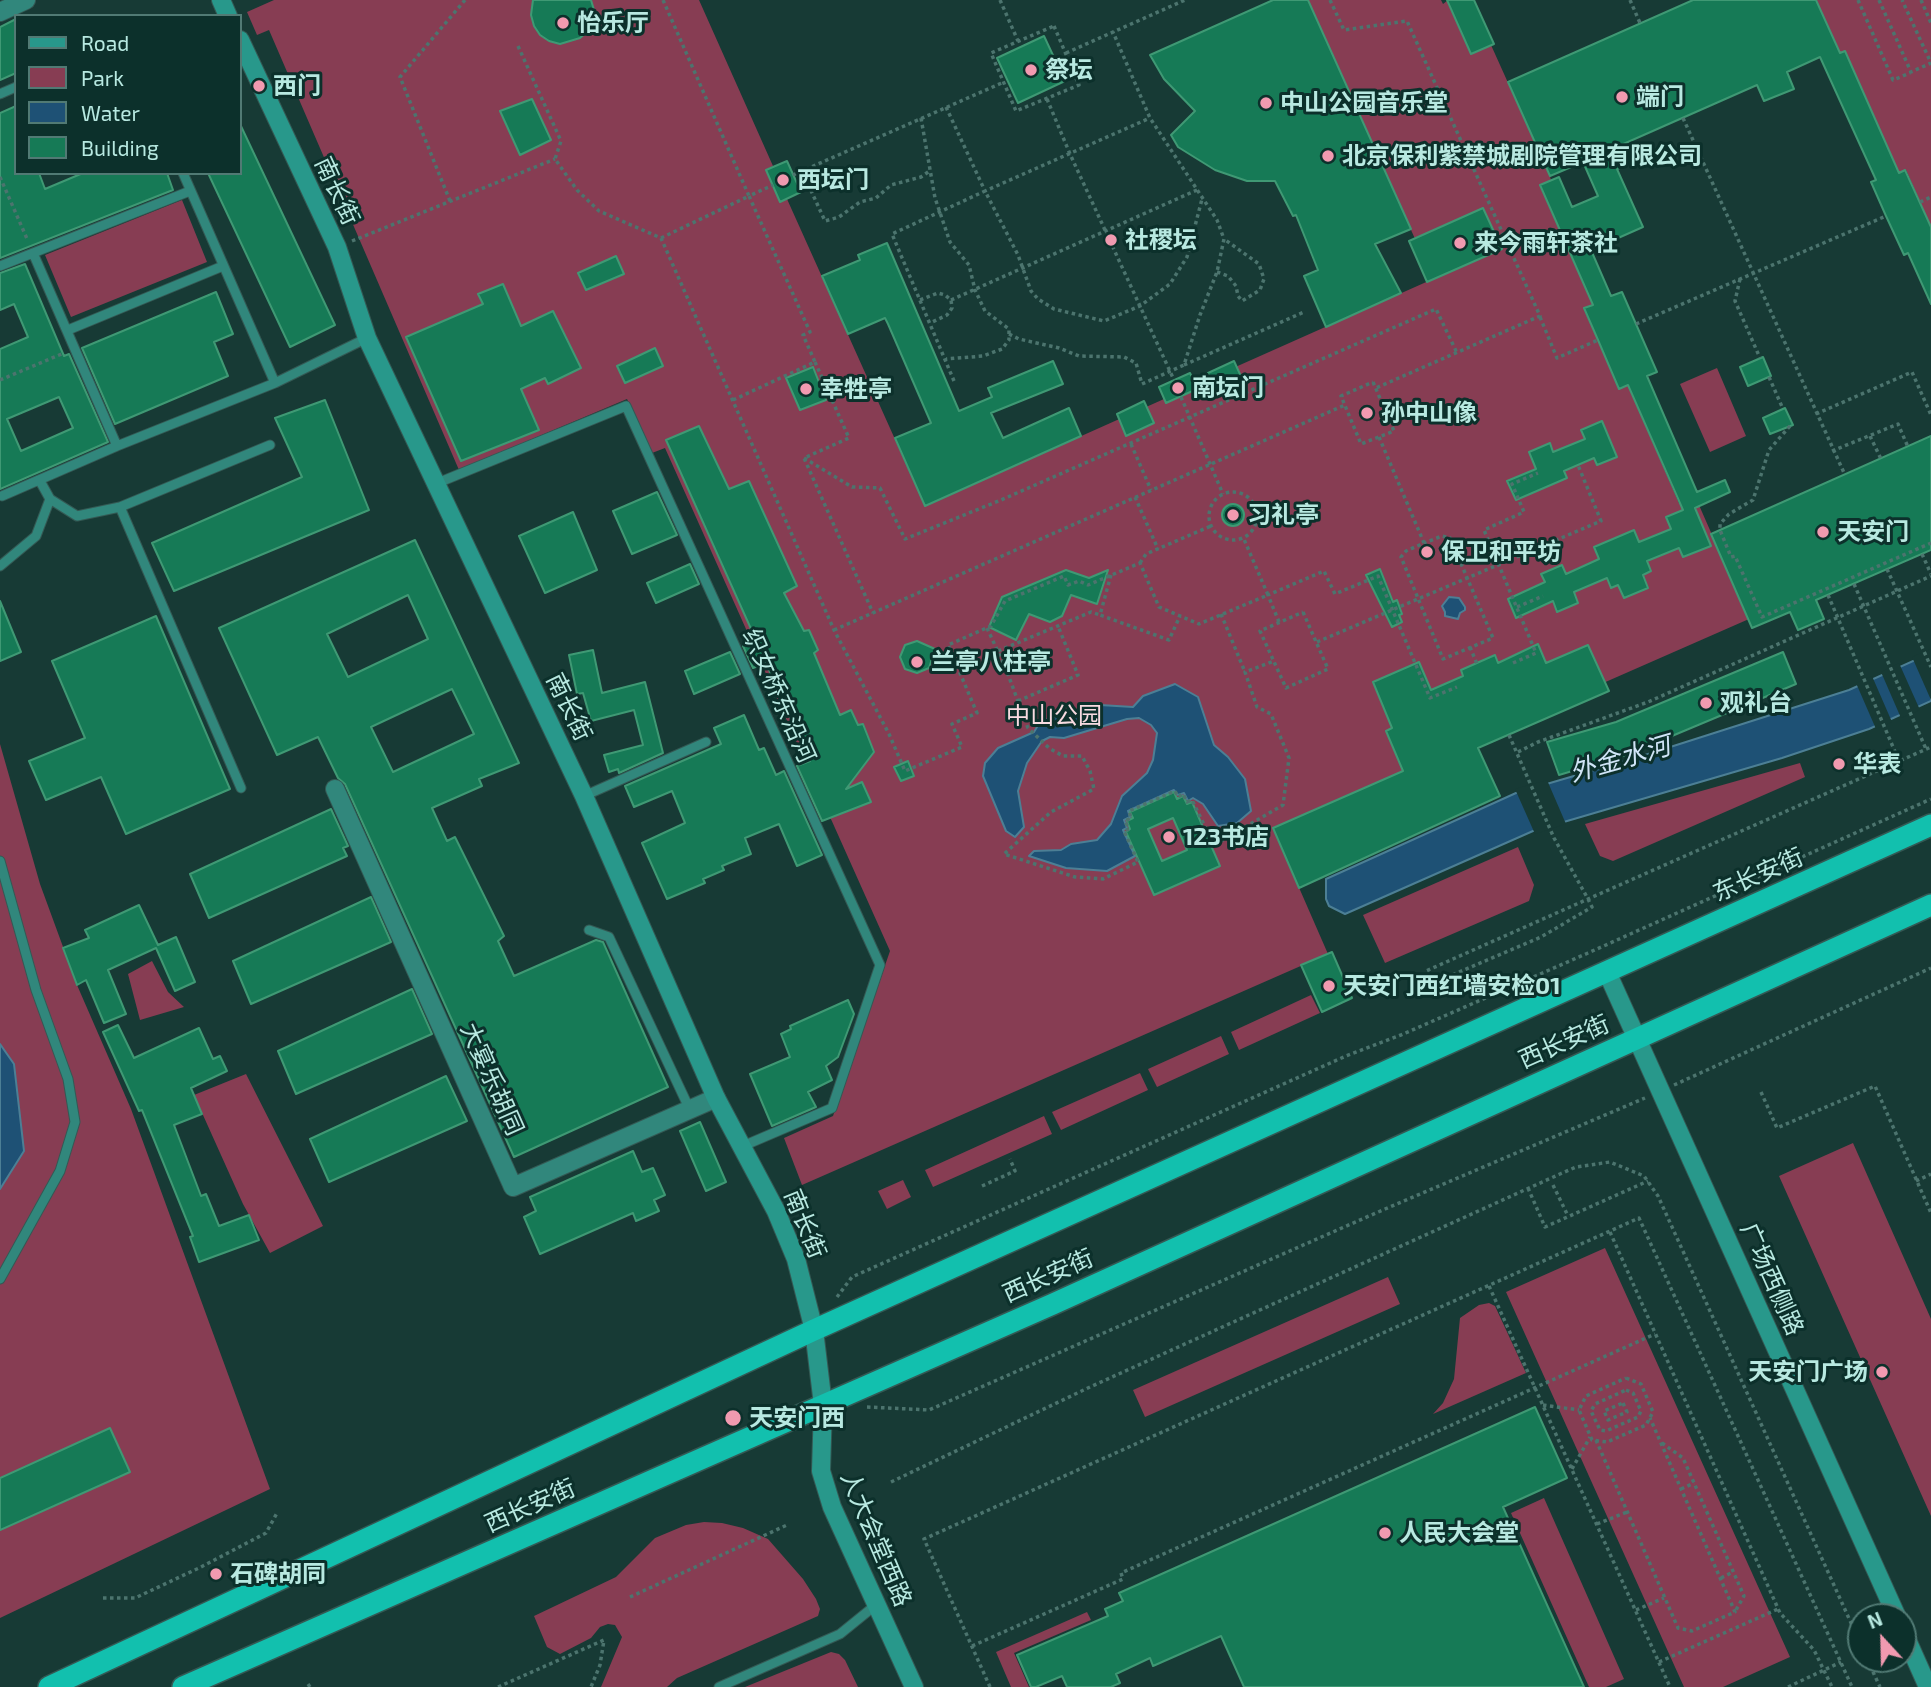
<!DOCTYPE html>
<html>
<head>
<meta charset="utf-8">
<style>
  body { margin:0 }
  #map { position:relative; width:1931px; height:1687px; overflow:hidden; background:#173a35; font-family:"Exo 2",sans-serif }
  canvas { display:block }
  .legend { position:absolute; left:14px; top:14px; width:228px; height:161px; box-sizing:border-box; background:#0c302b; border:2px solid #517a74; margin:0; padding:9px 12px; list-style:none; font-size:21px; color:#b8e9e1 }
  .legend li { display:flex; align-items:center; gap:14px; height:35px }
  .legend b { width:35px; border:2px solid #517a74 }
  .north { position:absolute; left:1847px; top:1603px; width:70px; height:70px; box-sizing:border-box; background:#0c302b; border:2px solid #517a74; border-radius:50%; rotate:338deg; font-size:19px; font-weight:700; line-height:28px; text-align:center; color:#b8e9e1 }
  .north::after { content:''; display:block; margin:auto; width:24px; height:32px; background:#f19ab0; clip-path:polygon(50% 0,100% 100%,50% 72%,0 100%) }
</style>
</head>
<body>
<div id="map">
<canvas width="1931" height="1687"></canvas>
<ul class="legend">
<li><b style="height:9px;background:#28988b"></b>Road</li>
<li><b style="height:19px;background:#873d53"></b>Park</li>
<li><b style="height:19px;background:#1e5175"></b>Water</li>
<li><b style="height:19px;background:#167a56"></b>Building</li>
</ul>
<div class="north">N</div>
</div>
<script>
const ctx = document.querySelector('canvas').getContext('2d');
ctx.lineJoin = 'round';
function paint(path, color) {
  ctx.fillStyle = color;
  ctx.fill(path, 'evenodd');
}
function shape(rows) {
  const path = new Path2D();
  for (const r of rows) {
    if (r.length === 3) {
      path.moveTo(r[0] + r[2], r[1]);
      path.arc(r[0], r[1], r[2], 0, 2 * Math.PI);
      continue;
    }
    path.moveTo(r[0], r[1]);
    for (let i = 2; i < r.length; i += 2) path.lineTo(r[i], r[i + 1]);
  }
  return path;
}
function strokePath(path, color, width, dash) {
  ctx.strokeStyle = color;
  ctx.lineWidth = width;
  ctx.lineCap = dash ? 'butt' : 'round';
  ctx.setLineDash(dash || []);
  ctx.stroke(path);
}
function drawText(font, color, halo, rows, align = 'center') {
  ctx.font = font + ' "Exo 2","Noto Sans SC",sans-serif';
  ctx.lineWidth = 6;
  ctx.setLineDash([]);
  ctx.textBaseline = 'middle';
  ctx.strokeStyle = halo;
  ctx.fillStyle = color;
  for (const [text, x, y, turn = 0] of rows) {
    ctx.save();
    ctx.translate(x, y);
    ctx.rotate((+turn || 0) * Math.PI / 180);
    ctx.textAlign = isNaN(turn) ? turn : align;
    if (halo) ctx.strokeText(text, 0, 0);
    ctx.fillText(text, 0, 0);
    ctx.restore();
  }
}
paint(shape([
  [274,0,699,0,773,166,766,170,781,201,787,199,925,506,1164,399,1167,403,1196,390,1195,385,1433,279,1308,0,1441,0,1443,4,1447,1,1471,54,1491,45,1550,176,1551,181,1540,186,1593,305,1584,309,1619,388,1628,385,1679,503,1695,496,1749,619,1273,828,1328,954,802,1185,784,1138,833,1116,890,951,665,448,652,453,627,399,459,470,269,30,257,35,247,12],
  [1816,0,1931,0,1931,227,1906,170,1899,173,1845,51,1833,56,1838,49],
  [182,200,207,262,71,317,45,255],
  [1717,368,1746,436,1710,452,1680,384],
  [0,744,40,884,77,985,131,1109,270,1489,0,1618],
  [1800,763,1805,777,1613,861,1600,856,1585,824],
  [1518,847,1534,885,1529,901,1385,963,1363,915],
  [152,961,168,992,184,1007,140,1020,128,974],
  [1311,995,1320,1013,1239,1050,1231,1032],
  [1221,1036,1229,1054,1157,1087,1148,1069],
  [1140,1073,1148,1090,1061,1130,1052,1112],
  [246,1074,323,1226,270,1253,243,1204,194,1095],
  [1044,1116,1052,1134,933,1187,925,1170],
  [1853,1143,1931,1319,1931,1516,1779,1176],
  [903,1180,911,1197,887,1209,878,1191],
  [1605,1248,1790,1657,1723,1687,1684,1687,1506,1292],
  [1388,1277,1400,1304,1145,1417,1133,1390],
  [1489,1303,1495,1306,1526,1373,1433,1414,1443,1403,1454,1379,1460,1318,1479,1305],
  [1544,1498,1624,1679,1606,1687,1589,1687,1511,1513],
  [704,1522,722,1523,743,1528,768,1539,803,1579,816,1599,820,1609,818,1616,677,1678,667,1687,601,1687,622,1637,615,1625,608,1624,600,1627,591,1638,560,1654,547,1647,534,1616,616,1577,655,1538,686,1525],
  [1087,1612,1091,1620,1014,1653,1029,1687,1011,1687,996,1652],
  [831,1652,839,1654,845,1660,858,1687,745,1687]
]), '#873d53');
const water = shape([
  [1449,597,1459,598,1465,607,1465,610,1460,613,1458,619,1445,616,1445,612,1442,606,1449,597],
  [1931,653,1931,701,1869,729,1782,758,1533,831,1345,914,1329,906,1326,899,1326,879,1516,793,1642,756,1849,690,1931,653],
  [1175,684,1198,697,1214,745,1228,757,1245,779,1251,811,1237,823,1218,826,1203,804,1193,798,1188,801,1184,793,1178,795,1174,790,1128,811,1130,817,1124,820,1127,828,1123,830,1135,856,1107,871,1066,868,1029,856,1034,851,1061,850,1071,844,1097,840,1111,824,1122,796,1147,773,1153,760,1157,733,1151,725,1139,718,1127,719,1064,738,1050,737,1042,741,1027,763,1018,791,1024,827,1015,837,1006,831,983,776,985,763,998,748,1034,732,1040,722,1059,715,1100,705,1133,707,1143,696,1175,684],
  [0,1044,14,1064,24,1151,0,1189,0,1044]
]);
paint(water, '#1e5175');
strokePath(water, '#4c7f95', 2);
paint(shape([
  [1931,649,1931,700,1912,657],
  [1899,663,1920,710,1901,718,1881,672],
  [1872,676,1892,722,1876,729,1856,683],
  [1547,780,1566,824,1535,834,1515,789]
]), '#173a35');
const building = shape([
  [533,0,591,0,594,10,593,21,588,31,580,38,560,44,549,41,540,35,534,26,531,15,533,0],
  [1273,0,1308,0,1411,229,1375,244,1401,293,1326,327,1304,276,1318,270,1296,215,1293,216,1275,181,1247,181,1215,170,1178,147,1171,135,1195,111,1164,79,1150,55,1273,0],
  [1447,0,1474,0,1494,44,1471,54,1447,0],
  [1693,0,1816,0,1840,53,1845,51,1899,173,1905,170,1931,227,1931,304,1908,253,1904,255,1886,216,1871,182,1876,180,1820,57,1787,72,1794,89,1764,101,1757,85,1612,149,1620,168,1617,169,1643,227,1591,250,1611,296,1622,292,1657,372,1647,376,1697,492,1725,480,1730,492,1695,508,1711,546,1683,557,1679,548,1647,561,1651,571,1643,575,1648,588,1624,598,1618,585,1611,588,1607,578,1574,592,1578,603,1557,612,1553,601,1516,618,1508,599,1545,582,1541,574,1562,565,1566,574,1599,559,1594,547,1634,530,1639,542,1671,529,1666,517,1683,510,1628,385,1619,389,1598,340,1584,308,1593,305,1540,185,1559,177,1572,207,1598,196,1583,162,1550,176,1508,82,1693,0],
  [16,19,16,73,0,80,0,27,16,19],
  [1044,36,1065,81,1018,103,997,58,1044,36],
  [532,99,551,140,520,155,500,111,532,99],
  [16,106,16,173,39,173,45,189,83,173,167,173,173,190,0,258,0,113,16,106],
  [240,124,335,325,290,347,208,173,240,173,240,124],
  [787,161,801,192,780,202,766,170,787,161],
  [1483,208,1502,249,1427,282,1409,241,1483,208],
  [887,243,959,411,992,397,988,388,1053,361,1063,384,991,413,1003,438,1069,408,1081,436,925,506,895,438,931,423,888,324,885,318,848,334,822,276,860,260,858,255,887,243],
  [616,256,624,274,586,290,578,273,616,256],
  [25,264,64,356,69,354,108,442,0,489,0,349,28,337,14,304,0,310,0,273,25,264],
  [59,397,73,428,21,451,7,419,59,397],
  [503,284,521,326,553,311,581,368,548,384,545,378,521,389,539,430,461,461,406,337,483,304,478,294,503,284],
  [216,292,233,334,214,342,228,376,115,424,82,348,216,292],
  [655,348,663,366,625,383,617,366,655,348],
  [1763,357,1771,376,1748,386,1740,367,1763,357],
  [1234,361,1244,383,1217,395,1208,373,1234,361],
  [813,367,826,400,800,410,786,378,813,367],
  [1190,373,1197,389,1166,403,1159,387,1190,373],
  [325,400,369,510,174,591,152,543,302,477,275,418,325,400],
  [1144,401,1154,423,1126,436,1117,414,1144,401],
  [1785,408,1793,425,1770,434,1763,418,1785,408],
  [1602,421,1617,457,1597,465,1594,458,1564,471,1567,478,1516,500,1507,481,1536,469,1529,452,1550,443,1553,452,1585,439,1581,430,1602,421],
  [699,426,729,489,749,481,797,586,784,593,804,631,809,630,818,650,814,653,840,715,851,710,858,725,863,724,874,752,846,789,862,782,871,802,822,821,797,766,810,761,766,663,753,668,743,646,756,640,666,440,699,426],
  [1931,436,1931,550,1816,600,1824,619,1798,630,1790,612,1752,628,1711,534,1931,436],
  [657,492,677,535,632,554,613,511,657,492],
  [1233,515,11],
  [573,512,597,570,545,593,519,536,573,512],
  [415,540,519,763,479,779,482,786,432,808,447,841,455,837,504,936,498,941,514,976,596,940,603,942,668,1087,514,1157,345,784,338,778,318,737,277,755,219,628,415,540],
  [408,595,428,639,348,677,327,634,408,595],
  [452,689,474,734,393,772,371,727,452,689],
  [690,564,699,584,656,603,647,583,690,564],
  [1380,569,1393,602,1397,600,1402,614,1399,615,1402,622,1392,627,1366,575,1380,569],
  [1066,570,1089,578,1108,570,1097,604,1071,595,1062,616,1050,622,1029,614,1016,640,989,627,1002,597,1066,570],
  [0,601,21,652,0,661,0,601],
  [156,616,230,789,126,834,101,777,46,800,29,761,85,738,52,661,156,616],
  [917,641,935,649,929,668,917,673,905,669,900,657,905,645,917,641],
  [1538,644,1546,663,1588,645,1609,691,1478,748,1500,796,1299,888,1273,828,1403,771,1386,731,1392,728,1373,682,1419,662,1431,690,1463,676,1461,670,1495,655,1498,663,1538,644],
  [593,650,602,693,645,682,663,753,619,773,618,769,609,772,604,755,643,745,634,710,591,721,583,693,577,694,569,655,593,650],
  [730,652,740,674,694,694,685,671,730,652],
  [1783,652,1796,684,1629,754,1559,775,1547,742,1616,722,1783,652],
  [744,715,759,750,764,748,776,775,784,771,822,855,797,866,779,824,745,838,751,854,722,866,724,870,703,879,705,883,667,899,642,843,685,823,672,791,634,807,625,786,721,744,714,728,744,715],
  [908,761,914,776,901,781,894,767,908,761],
  [1174,792,1177,799,1183,796,1187,804,1192,802,1220,866,1154,895,1126,832,1130,829,1127,821,1133,818,1130,812,1174,792],
  [1173,818,1187,850,1162,861,1148,829,1173,818],
  [331,809,348,846,343,848,347,856,209,918,190,874,331,809],
  [371,897,391,942,251,1004,233,961,371,897],
  [139,905,158,945,176,937,195,982,175,991,156,948,108,970,126,1014,104,1023,86,980,77,985,63,948,89,938,85,930,139,905],
  [1332,952,1352,998,1322,1012,1301,965,1332,952],
  [412,989,432,1034,296,1094,278,1051,412,989],
  [848,1000,854,1014,838,1057,826,1066,832,1080,808,1092,816,1107,772,1126,750,1074,790,1057,781,1034,791,1029,790,1026,848,1000],
  [118,1025,134,1058,199,1028,213,1059,220,1056,227,1071,191,1088,202,1114,174,1125,201,1196,206,1194,219,1226,249,1215,259,1240,199,1262,190,1237,193,1236,142,1110,139,1111,103,1032,118,1025],
  [446,1076,467,1121,329,1182,310,1139,446,1076],
  [700,1122,726,1182,706,1191,680,1131,700,1122],
  [633,1151,642,1172,653,1168,665,1195,654,1200,659,1211,636,1221,633,1213,540,1254,524,1217,536,1211,530,1197,633,1151],
  [1535,1407,1567,1478,1503,1507,1584,1687,1244,1687,1221,1636,1153,1666,1150,1658,1116,1674,1120,1683,1111,1687,1067,1687,1062,1676,1036,1687,1031,1687,1017,1655,1108,1616,1105,1609,1123,1601,1119,1593,1535,1407],
  [110,1428,130,1472,0,1530,0,1478,110,1428]
]);
paint(building, '#167a56');
strokePath(building, '#3f9974', 2);
const lane = shape([
  [0,94,16,87],
  [183,173,275,383],
  [33,253,117,446],
  [0,266,190,191],
  [68,330,223,266],
  [40,481,50,499,77,516,120,507,270,445],
  [435,484,626,406,880,965,832,1108,743,1146],
  [2,496,117,446,275,383,367,338],
  [120,507,241,788],
  [0,566,36,536,50,499],
  [584,796,706,742],
  [0,861,36,990,68,1079,75,1122,60,1171,0,1279],
  [589,930,609,937,690,1110],
  [719,1687,840,1634,877,1604]
]);
const street = shape([
  [0,12,26,0],
  [335,789,513,1187,716,1098]
]);
const secondary = shape([
  [221,0,228,16],
  [240,40,337,247,367,338,584,796,716,1098,776,1211,796,1259,814,1330,823,1405,821,1471,832,1507,914,1687],
  [1607,972,1897,1617],
  [1903,1631,1928,1687]
]);
const highway = shape([
  [49,1687,814,1330,1931,825],
  [183,1687,1053,1304,1931,905]
]);
strokePath(lane, '#345954', 11);
strokePath(street, '#345954', 20);
strokePath(secondary, '#345954', 20);
strokePath(highway, '#345954', 24);
strokePath(shape([
  [1000,0,1018,41],
  [1330,0,1344,30,1407,21,1540,316,1376,388],
  [1630,0,1640,23],
  [1858,0,1893,80,1910,73],
  [1879,0,1911,72,1931,63,1902,0],
  [1921,0,1931,23],
  [1054,26,1079,85,1016,111,991,53,1054,26],
  [518,46,561,141,555,159,577,190,599,211,661,238,834,630,889,734,905,771,962,747,952,724,977,713,948,645,991,626,1005,601,1064,576,1068,585,1079,581,1088,585,1140,563,1159,607,1199,624,1268,595,1243,537],
  [1066,53,1185,0],
  [1047,99,1070,154,1174,380],
  [946,107,985,191,1150,118],
  [921,118,935,198,950,242,969,265,975,290,985,311,1009,329,1009,340,1002,349,983,356,946,359],
  [1683,118,1845,475],
  [802,171,825,221,839,217,860,202,876,198,891,185,921,177,931,170],
  [793,175,1004,82],
  [0,177,28,241],
  [450,201,400,77,465,0],
  [1920,202,1931,197],
  [661,238,749,196,663,0],
  [352,241,555,159],
  [1217,272,1228,276,1236,286,1238,296,1242,301,1260,290,1264,279,1259,264,1224,239],
  [1740,279,1735,301,1760,358],
  [920,300,938,293,945,295,951,300,952,308,947,315,930,323],
  [951,300,1197,190],
  [1540,317,1557,358,1598,340],
  [1636,324,1886,216],
  [1009,334,1019,339,1059,348,1079,356,1124,357,1136,363,1142,384,1184,365,1200,315,1217,272,1224,239,1217,220,1150,118,1113,32],
  [815,362,849,438,804,458,873,613],
  [1184,365,1304,312],
  [1769,377,1783,409],
  [0,380,64,353],
  [954,381,892,234,985,191,1018,255,1031,291,1038,299,1054,309,1104,321,1140,306,1170,284,1187,257,1202,199],
  [1373,382,1394,431,1361,444,1341,396,1373,382],
  [1181,397,1223,494],
  [733,400,815,362,803,335,810,332,749,196,773,185],
  [1816,414,1912,372,1931,415],
  [1790,426,1769,450,1753,500,1729,514,1720,524,1720,530,1731,557,1735,556,1762,617,1931,543],
  [1870,436,1881,459],
  [1379,437,1424,543,1406,551,1401,557,1443,659,1493,638,1450,538,1442,536,1424,543],
  [1131,444,1151,490],
  [1832,451,1898,424,1908,447],
  [804,458,852,487,880,488,905,539,1001,500,1436,309,1457,353],
  [1233,516,24],
  [1135,497,1158,549],
  [1922,554,1931,574],
  [1140,563,1146,554,1211,526],
  [1887,569,1931,667],
  [1111,575,1100,615,1169,640,1180,616],
  [1854,584,1926,749],
  [1828,595,1899,761],
  [1517,607,1543,596],
  [1303,612,1328,669,1286,688,1260,631,1303,612],
  [1221,614,1245,672],
  [1279,622,1268,595,1324,571,1335,594,1378,576,1430,698,1457,687],
  [987,628,1006,669,1028,728,1049,748,1063,756,1082,756,1090,771,1094,789,1051,812,1004,854,1075,877,1103,879,1138,862,1124,831,1129,829,1125,821,1131,818,1129,811,1175,791,1178,797,1183,794,1187,802,1192,800,1214,845,1283,805,1289,758,1271,714,1257,707,1245,672,1274,661],
  [834,630,1345,405],
  [1317,642,1601,521,1578,465],
  [1470,647,1477,664],
  [998,651,1091,612,1100,615],
  [1513,663,1536,653,1484,530,1524,512,1512,484,1538,473],
  [1018,701,1078,675,1058,626],
  [1509,735,1554,838,1588,899,1592,907,1541,937,1431,984,1426,971,1588,899,1931,747],
  [1518,752,1538,742,1648,702,1931,576],
  [1674,1085,1931,968],
  [1761,1092,1777,1128,1875,1086,1931,1213],
  [1916,1181,1931,1174],
  [1553,1185,1568,1216],
  [982,1186,1015,1171,1010,1159],
  [1528,1188,1545,1227,1648,1181],
  [1610,1232,1780,1613,1814,1650,1832,1687],
  [1489,1286,1670,1687],
  [837,1297,852,1277,1346,1056,1401,1035,1588,953,1931,799],
  [1626,1378,1641,1384,1653,1412,1646,1425,1607,1442,1592,1440,1579,1410,1586,1396,1626,1378],
  [1626,1390,1633,1393,1641,1411,1638,1417,1606,1431,1600,1430,1591,1411,1595,1404,1626,1390],
  [1623,1403,1627,1412,1608,1420,1604,1411,1623,1403],
  [1543,1405,1579,1410],
  [867,1407,929,1410,1385,1209,1645,1098],
  [1596,1440,1678,1628,1692,1631,1735,1612,1650,1418],
  [1662,1443,1683,1458,1744,1596,1736,1610],
  [1572,1469,1590,1437],
  [891,1482,1090,1387,1560,1174,1576,1167,1610,1162,1644,1176,1658,1196,1861,1645],
  [1681,1489,1694,1483],
  [1597,1524,1627,1512],
  [1721,1578,1733,1572],
  [630,1597,787,1525],
  [103,1598,135,1598,199,1568,266,1533,277,1513],
  [1636,1610,1664,1598],
  [972,1646,1123,1579,1121,1573,1655,1334],
  [1867,1659,1880,1687],
  [1659,1662,1778,1609],
  [308,1684,310,1687],
  [498,1687,604,1640,600,1665,591,1687],
  [990,1687,924,1539,1639,1218,1852,1687],
  [1788,1687,1841,1662]
]), '#4c746e', 3.5, [3.5, 3.5]);
strokePath(lane, '#31877c', 9);
strokePath(street, '#31877c', 18);
strokePath(secondary, '#28988b', 18);
strokePath(highway, '#12c0ae', 21);
for (const [x, y, r, color] of [
  [563,23,7,"#f19ab0"],
  [1031,70,7,"#f19ab0"],
  [259,86,7,"#f19ab0"],
  [1622,97,7,"#f19ab0"],
  [1266,103,7,"#f19ab0"],
  [1328,156,7,"#f19ab0"],
  [783,180,7,"#f19ab0"],
  [1111,240,7,"#f19ab0"],
  [1460,243,7,"#f19ab0"],
  [1178,388,7,"#f19ab0"],
  [806,389,7,"#f19ab0"],
  [1367,413,7,"#f19ab0"],
  [1233,515,7,"#f19ab0"],
  [1823,532,7,"#f19ab0"],
  [1427,552,7,"#f19ab0"],
  [917,662,7,"#f19ab0"],
  [1706,703,7,"#f19ab0"],
  [1839,764,7,"#f19ab0"],
  [1169,837,7,"#f19ab0"],
  [1329,986,7,"#f19ab0"],
  [1882,1372,7,"#f19ab0"],
  [733,1418,9,"#f19ab0"],
  [1385,1533,7,"#f19ab0"],
  [216,1574,7,"#f19ab0"]
]) {
  const dot = new Path2D();
  dot.arc(x, y, r, 0, 2 * Math.PI);
  ctx.fillStyle = color;
  ctx.fill(dot);
  strokePath(dot, '#0c302b', 2.5);
}
drawText('bold 24px', '#b8e9e1', '#0c302b', [
  ["怡乐厅",577,23],
  ["祭坛",1045,70],
  ["西门",273,86],
  ["端门",1636,97],
  ["中山公园音乐堂",1280,103],
  ["北京保利紫禁城剧院管理有限公司",1342,156],
  ["西坛门",797,180],
  ["社稷坛",1125,240],
  ["来今雨轩茶社",1474,243],
  ["南坛门",1192,388],
  ["幸牲亭",820,389],
  ["孙中山像",1381,413],
  ["习礼亭",1247,515],
  ["天安门",1837,532],
  ["保卫和平坊",1441,552],
  ["兰亭八柱亭",931,662],
  ["观礼台",1720,703],
  ["华表",1853,764],
  ["123书店",1183,837],
  ["天安门西红墙安检01",1343,986],
  ["天安门广场",1868,1372,"right"],
  ["天安门西",749,1418],
  ["人民大会堂",1399,1533],
  ["石碑胡同",230,1574]
], 'left');
drawText('24px', '#b8e9e1', '#0c302b', [
  ["南长街",337,191,65],
  ["织女桥东沿河",779,696,66],
  ["南长街",569,707,64],
  ["东长安街",1758,875,-24],
  ["西长安街",1564,1042,-24],
  ["大宴乐胡同",492,1079,66],
  ["南长街",805,1224,68],
  ["西长安街",1048,1276,-24],
  ["广场西侧路",1772,1279,66],
  ["西长安街",530,1506,-24],
  ["人大会堂西路",876,1539,67]
]);
drawText('24px', '#f8dbe1', '#0c302b', [
  ["中山公园",1054,716]
]);
drawText('italic 26px', '#d0e5f7', '#0c302b', [
  ["外金水河",1620,759,-16]
]);
</script>
</body>
</html>
